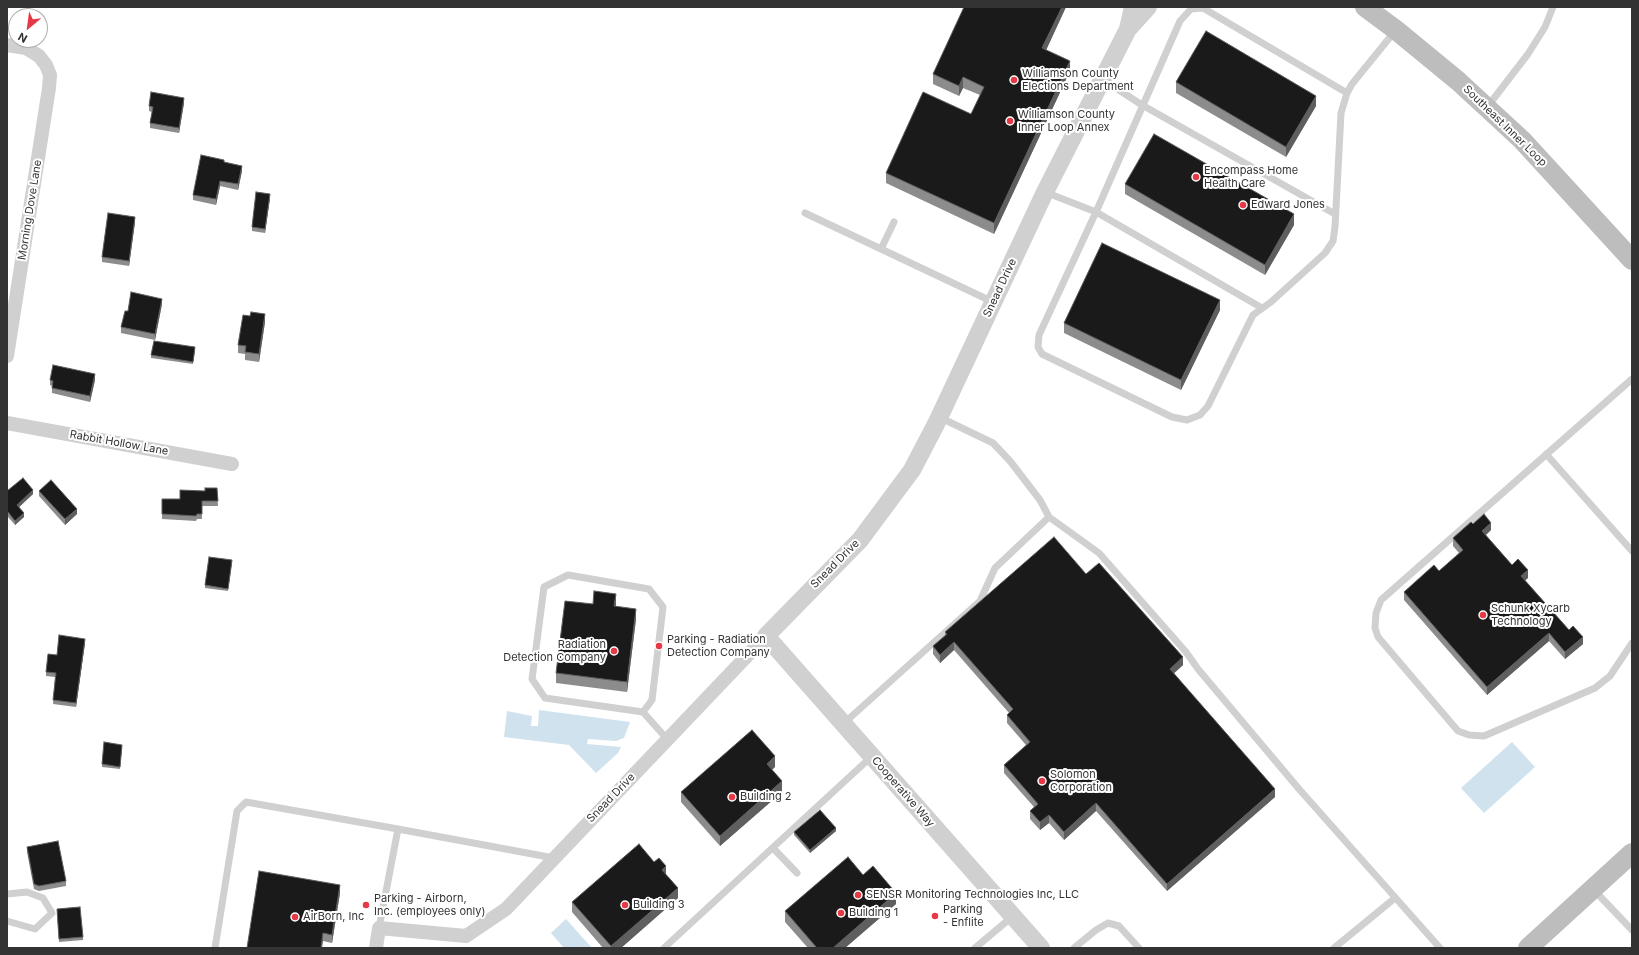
<!DOCTYPE html>
<html>
<head>
<meta charset="utf-8">
<style>
  body { margin:0 }
  #map { position:relative; width:1639px; height:955px; overflow:hidden; background:#fff; font-family:Inter,sans-serif }
  canvas { display:block }
  .frame { position:absolute; inset:0; border:8px solid #333; pointer-events:none }
  .north { position:absolute; left:8px; top:8px; width:40px; height:40px; box-sizing:border-box; background:#fff; border:1px solid #adadad; border-radius:50%; rotate:209deg; font-size:11px; font-weight:700; line-height:16px; text-align:center; color:#333 }
  .north::after { content:''; display:block; margin:auto; width:14px; height:18px; background:#e63946; clip-path:polygon(50% 0,100% 100%,50% 72%,0 100%) }
</style>
</head>
<body>
<div id="map">
<canvas width="1639" height="955"></canvas>
<div class="frame"></div>
<div class="north">N</div>
</div>
<script>
const ctx = document.querySelector('canvas').getContext('2d');
ctx.lineJoin = 'round';
function paint(path, color) {
  ctx.fillStyle = color;
  ctx.fill(path, 'evenodd');
}
function shape(rows) {
  const path = new Path2D();
  for (const r of rows) {
    path.moveTo(r[0], r[1]);
    for (let i = 2; i < r.length; i += 2) path.lineTo(r[i], r[i + 1]);
  }
  return path;
}
function strokePath(path, color, width, dash) {
  ctx.strokeStyle = color;
  ctx.lineWidth = width;
  ctx.lineCap = dash ? 'butt' : 'round';
  ctx.setLineDash(dash || []);
  ctx.stroke(path);
}
function drawText(font, color, halo, rows, align = 'center') {
  ctx.font = font + ' Inter,sans-serif';
  ctx.lineWidth = 4;
  ctx.setLineDash([]);
  ctx.textBaseline = 'middle';
  ctx.strokeStyle = halo;
  ctx.fillStyle = color;
  for (const [text, x, y, turn = 0] of rows) {
    ctx.save();
    ctx.translate(x, y);
    ctx.rotate((+turn || 0) * Math.PI / 180);
    ctx.textAlign = isNaN(turn) ? turn : align;
    if (halo) ctx.strokeText(text, 0, 0);
    ctx.fillText(text, 0, 0);
    ctx.restore();
  }
}
paint(shape([
  [539,710,630,722,624,738,616,741,588,739,587,744,621,747,618,753,596,773,569,745,504,737,507,711,532,716,531,726,538,726],
  [1512,742,1535,767,1484,813,1461,788],
  [566,919,592,948,564,948,551,933]
]), '#cfe2ee');
strokePath(shape([
  [1102,79,1142,105,1335,214],
  [1488,106,1528,54,1545,27,1553,7],
  [1045,192,1096,212,1039,335,1038,347,1042,354,1172,417,1187,420,1200,415,1208,406,1253,315,1271,302,1325,253,1333,241,1335,227,1341,113,1347,93,1352,84,1395,31],
  [805,213,993,302],
  [881,249,894,222],
  [1262,308,1096,212,1180,21,1191,9,1203,8,1347,93],
  [1632,379,1381,600,1376,613,1375,628,1378,637,1458,731,1469,735,1484,736,1595,688,1610,676,1632,643],
  [1546,454,1632,551],
  [1049,517,1099,553,1186,652,1198,669,1299,789,1440,948],
  [643,712,545,698,532,679,544,587,568,575,649,589,663,607,652,700,643,712,667,739],
  [843,724,980,601,995,568,1049,517,1040,500,1010,461,993,443,939,417],
  [773,848,797,873],
  [1593,889,1632,930],
  [7,894,27,892,43,898,52,913,35,929,7,921],
  [379,928,398,829,554,858],
  [215,948,237,811,246,802,398,829],
  [664,948,871,757],
  [975,948,1013,916],
  [1074,948,1096,930,1108,923,1119,926,1139,948],
  [1334,948,1395,898]
]), '#d0d0d0', 7);
strokePath(shape([
  [7,45,26,48,39,56,46,65,50,75,49,88,7,356],
  [7,423,232,464],
  [376,948,379,928,466,936,506,909,766,636]
]), '#d0d0d0', 14);
strokePath(shape([
  [1130,27,1148,7],
  [1041,948,766,636,860,540,912,470,936,424,1045,192,1128,29,1133,7]
]), '#d0d0d0', 18);
strokePath(shape([
  [1365,7,1396,30,1458,81,1522,140,1632,260],
  [1528,948,1632,853]
]), '#bdbdbd', 20);
paint(shape([
  [1066,7,1046,50,1070,71,994,234,886,183,886,173,971,114,980,95,963,88,959,96,933,84,933,74],
  [1176,82,1316,106,1286,157,1176,93],
  [184,103,179,133,150,128,150,123,152,112,149,111,149,106],
  [224,162,242,171,238,190,220,186,216,205,193,200,193,195],
  [1125,184,1294,225,1265,275,1125,194],
  [270,198,265,233,252,231,252,227],
  [135,222,129,266,102,262,102,257],
  [162,304,155,340,121,333,121,327,128,311],
  [1220,310,1181,390,1064,333,1064,323],
  [265,322,259,362,245,360,245,354,238,353,238,345],
  [195,350,193,364,151,358,151,355],
  [50,380,95,380,90,402,52,393,52,386,50,385],
  [217,488,218,506,202,506,202,519,197,519,196,521,162,519,162,499,180,499,205,491],
  [7,491,33,494,19,507,24,517,15,525,8,517,7,518],
  [39,491,77,514,65,525,39,496],
  [1473,524,1491,530,1486,535,1512,565,1528,578,1525,580,1569,630,1583,644,1565,659,1549,641,1487,695,1404,600,1404,592,1439,571,1459,553,1453,546,1453,538],
  [232,563,228,591,205,588,205,585],
  [1086,574,1183,665,1174,673,1275,797,1167,891,1096,811,1064,840,1049,823,1040,830,1030,819,1030,811,1034,807,1004,773,1004,765,1026,745,1007,723,1007,715,1009,713,954,650,940,663,933,654,933,646,945,636,945,632],
  [593,604,616,604,616,606,636,619,627,692,556,683,556,673],
  [85,643,76,707,53,704,55,677,46,676,46,672,57,655],
  [122,747,120,769,102,767,102,764],
  [775,767,772,770,782,792,720,846,681,802,681,792],
  [836,831,810,853,794,835,794,832],
  [27,847,66,881,66,886,39,891,34,889,27,852],
  [654,862,666,875,678,898,621,948,603,948,572,912,572,902],
  [863,875,896,904,845,948,808,948,785,922,785,911],
  [340,893,332,943,323,941,247,948],
  [57,912,83,937,83,940,59,942]
]), '#8c8c8c');
paint(shape([
  [1062,7,1066,7,1042,59,1042,48],
  [1070,61,1070,71,994,234,994,223],
  [963,77,963,88,959,96,959,86],
  [1316,96,1316,106,1286,157,1286,147],
  [184,98,184,103,179,133,179,128],
  [242,166,242,171,238,190,238,184],
  [220,181,220,186,216,205,216,199],
  [270,194,270,198,265,233,265,229],
  [1294,214,1294,225,1265,275,1265,265],
  [135,217,135,222,129,266,129,261],
  [162,299,162,304,155,340,155,334],
  [1220,300,1220,310,1181,390,1181,380],
  [265,314,265,322,259,362,259,354],
  [95,374,95,380,90,402,90,396],
  [33,490,33,494,17,509,17,505],
  [77,509,77,514,65,525,65,519],
  [24,513,24,517,15,525,15,521],
  [1491,523,1491,530,1482,538,1482,531],
  [1528,570,1528,578,1521,584,1521,576],
  [616,594,616,604,614,617,614,606],
  [636,609,636,619,627,692,627,682],
  [1549,633,1549,641,1487,695,1487,687],
  [1583,637,1583,644,1565,659,1565,652],
  [85,639,85,643,76,707,76,703],
  [954,642,954,650,940,663,940,655],
  [1183,657,1183,665,1170,677,1170,669],
  [775,756,775,767,767,774,767,764],
  [782,781,782,792,720,846,720,836],
  [1275,789,1275,797,1167,891,1167,884],
  [1096,803,1096,811,1064,840,1064,832],
  [1049,815,1049,823,1040,830,1040,822],
  [836,828,836,831,810,853,810,850],
  [666,866,666,877,662,870],
  [340,885,340,893,332,943,332,935],
  [678,888,678,898,621,948,611,948,611,946],
  [896,893,896,904,845,948,833,948],
  [323,933,323,941,322,948,321,948]
]), '#5f5f5f');
const building = shape([
  [964,7,1062,7,1042,48,1070,61,994,223,886,173,923,92,971,114,984,87,963,77,959,86,933,74,964,7],
  [1206,31,1316,96,1286,147,1176,82,1206,31],
  [151,92,184,98,179,128,150,123,153,107,149,106,151,92],
  [1154,134,1294,214,1265,265,1125,184,1154,134],
  [201,155,224,160,224,162,242,166,238,184,220,181,216,199,193,195,201,155],
  [256,192,270,194,265,229,252,227,256,192],
  [108,213,135,217,129,261,102,257,108,213],
  [1102,243,1220,300,1181,380,1064,323,1102,243],
  [131,292,162,299,155,334,121,327,125,311,128,311,131,292],
  [251,312,265,314,259,354,245,352,246,346,238,345,243,315,250,316,251,312],
  [154,341,195,347,193,362,151,355,154,341],
  [53,365,95,374,90,396,52,388,53,381,50,380,53,365],
  [23,478,33,490,17,505,24,513,15,521,8,512,7,513,7,491,23,478],
  [51,480,77,509,65,519,39,491,51,480],
  [205,488,217,488,218,501,202,501,202,514,197,514,196,516,162,514,162,499,180,499,180,490,205,491,205,488],
  [1484,514,1491,523,1482,531,1512,565,1518,559,1528,570,1521,576,1569,630,1573,626,1583,637,1565,652,1549,633,1487,687,1404,592,1434,565,1439,571,1463,550,1453,538,1471,522,1473,524,1484,514],
  [1054,537,1086,574,1099,563,1183,657,1170,669,1275,789,1167,884,1096,803,1064,832,1049,815,1040,822,1030,811,1038,804,1004,765,1030,742,1007,715,1013,709,954,642,940,655,933,646,947,634,945,632,1054,537],
  [209,557,232,560,228,589,205,585,209,557],
  [594,591,616,594,614,606,636,609,627,682,556,673,565,601,593,604,594,591],
  [59,635,85,639,76,703,53,700,56,673,46,672,48,654,57,655,59,635],
  [752,730,775,756,767,764,782,781,720,836,681,792,752,730],
  [104,742,122,745,120,767,102,764,104,742],
  [820,810,836,828,810,850,794,832,820,810],
  [58,841,66,881,39,886,34,884,27,847,58,841],
  [639,844,654,862,659,858,666,866,662,870,678,888,611,946,572,902,639,844],
  [848,857,863,875,873,866,896,893,833,948,817,948,785,911,848,857],
  [259,871,340,885,332,935,323,933,321,948,247,948,259,871],
  [80,907,83,937,59,939,57,909,80,907]
]);
paint(building, '#1a1a1a');
strokePath(building, '#5f5f5f', 1);
for (const [x, y, r, color] of [
  [1014,80,4,"#e63946"],
  [1010,121,4,"#e63946"],
  [1196,177,4,"#e63946"],
  [1243,205,4,"#e63946"],
  [1483,615,4,"#e63946"],
  [659,646,4,"#e63946"],
  [614,651,4,"#e63946"],
  [1042,781,4,"#e63946"],
  [732,797,4,"#e63946"],
  [858,895,4,"#e63946"],
  [366,905,4,"#e63946"],
  [625,905,4,"#e63946"],
  [841,913,4,"#e63946"],
  [935,916,4,"#e63946"],
  [295,917,4,"#e63946"]
]) {
  const dot = new Path2D();
  dot.arc(x, y, r, 0, 2 * Math.PI);
  ctx.fillStyle = color;
  ctx.fill(dot);
  strokePath(dot, '#fff', 1.5);
}
drawText('11px', '#333', '#fff', [
  ["Williamson County",1022,74],
  ["Elections Department",1022,87],
  ["Williamson County",1018,115],
  ["Inner Loop Annex",1018,128],
  ["Encompass Home",1204,171],
  ["Health Care",1204,184],
  ["Edward Jones",1251,205],
  ["Schunk Xycarb",1491,609],
  ["Technology",1491,622],
  ["Parking - Radiation",667,640],
  ["Detection Company",667,653],
  ["Radiation",606,645,"right"],
  ["Detection Company",606,658,"right"],
  ["Solomon",1050,775],
  ["Corporation",1050,788],
  ["Building 2",740,797],
  ["SENSR Monitoring Technologies Inc, LLC",866,895],
  ["Parking - Airborn,",374,899],
  ["Inc. (employees only)",374,912],
  ["Building 3",633,905],
  ["Parking",943,910],
  ["- Enflite",943,923],
  ["Building 1",849,913],
  ["AirBorn, Inc",303,917]
], 'left');
drawText('11px', '#333', '#fff', [
  ["Southeast Inner Loop",1505,126,44],
  ["Morning Dove Lane",30,210,-81],
  ["Snead Drive",1000,288,-65],
  ["Rabbit Hollow Lane",119,443,10],
  ["Snead Drive",835,564,-45],
  ["Cooperative Way",903,792,49],
  ["Snead Drive",611,798,-46]
]);
</script>
</body>
</html>
